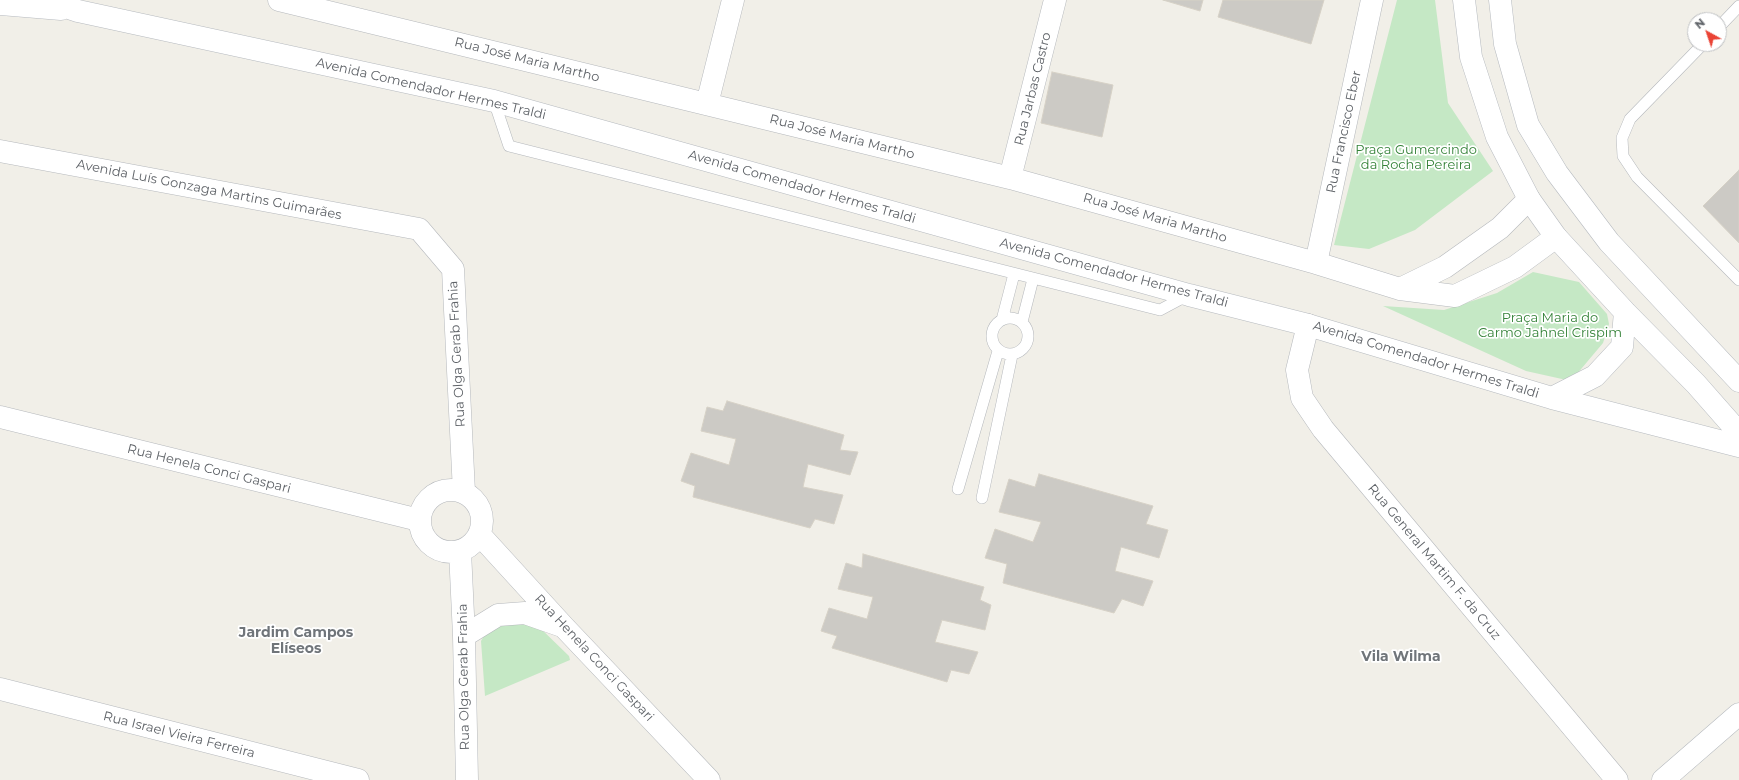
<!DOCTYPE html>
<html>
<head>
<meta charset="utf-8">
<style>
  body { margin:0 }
  #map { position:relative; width:1739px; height:780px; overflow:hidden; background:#f1efe8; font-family:Montserrat,sans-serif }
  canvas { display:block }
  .north { position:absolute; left:1687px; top:12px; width:40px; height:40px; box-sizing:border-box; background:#fff; border:1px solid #bfc1c3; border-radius:50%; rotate:320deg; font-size:11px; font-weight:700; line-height:16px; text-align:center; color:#5f6368 }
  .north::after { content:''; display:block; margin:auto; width:14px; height:18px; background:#ea4335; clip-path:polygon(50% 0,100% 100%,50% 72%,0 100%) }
</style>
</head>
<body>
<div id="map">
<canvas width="1739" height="780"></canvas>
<div class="north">N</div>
</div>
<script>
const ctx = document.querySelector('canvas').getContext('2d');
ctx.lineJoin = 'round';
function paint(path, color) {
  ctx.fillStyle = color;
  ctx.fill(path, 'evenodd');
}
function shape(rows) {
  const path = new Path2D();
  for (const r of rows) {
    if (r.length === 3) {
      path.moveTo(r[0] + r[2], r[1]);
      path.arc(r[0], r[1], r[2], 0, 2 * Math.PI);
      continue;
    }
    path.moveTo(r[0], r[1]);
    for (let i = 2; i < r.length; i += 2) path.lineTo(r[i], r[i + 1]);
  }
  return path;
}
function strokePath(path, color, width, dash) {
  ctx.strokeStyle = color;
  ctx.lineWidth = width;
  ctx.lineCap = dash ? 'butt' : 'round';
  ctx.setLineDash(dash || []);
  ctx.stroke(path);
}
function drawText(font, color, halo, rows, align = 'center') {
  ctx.font = font + ' Montserrat,sans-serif';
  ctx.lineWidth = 3.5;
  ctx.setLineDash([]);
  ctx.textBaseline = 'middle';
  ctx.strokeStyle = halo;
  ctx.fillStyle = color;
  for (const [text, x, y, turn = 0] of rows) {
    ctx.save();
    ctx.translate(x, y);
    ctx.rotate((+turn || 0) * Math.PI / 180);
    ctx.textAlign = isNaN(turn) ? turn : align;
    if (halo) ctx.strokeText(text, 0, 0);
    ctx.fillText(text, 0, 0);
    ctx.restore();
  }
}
paint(shape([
  [1397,0,1435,0,1448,103,1493,171,1415,230,1369,249,1334,245],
  [1533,272,1579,282,1607,314,1609,324,1603,343,1571,381,1526,371,1383,306,1444,310,1497,293],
  [535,623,569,656,570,660,485,696,481,641,488,629,496,624]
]), '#c5e8c5');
const building = shape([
  [1163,0,1203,0,1200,11,1163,0],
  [1223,0,1324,0,1311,44,1218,17,1223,0],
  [1052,72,1113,85,1102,137,1041,123,1052,72],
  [1739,170,1739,243,1703,206,1739,170],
  [727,401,844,435,840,450,858,452,850,475,808,464,803,487,843,495,834,524,815,519,810,528,693,497,695,486,681,481,691,453,729,465,736,439,701,431,707,407,723,411,727,401],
  [1039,474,1153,506,1146,524,1168,530,1159,558,1121,547,1115,571,1153,581,1143,606,1122,599,1114,613,1003,583,1007,564,985,558,995,529,1033,542,1041,522,999,512,1009,479,1035,487,1039,474],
  [863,554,984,587,980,600,991,605,985,630,942,620,935,642,978,652,969,674,951,670,947,682,832,648,837,636,821,631,829,608,867,619,873,597,838,589,846,563,862,568,863,554]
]);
paint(building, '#cccac5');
strokePath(building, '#d6d1c6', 1);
const lane = shape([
  [1719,27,1739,6],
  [1703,44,1630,119,1622,138,1623,156,1637,177,1739,280],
  [494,101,509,146,1160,310,1188,295],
  [1010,336,18],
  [1002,320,1014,274],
  [1022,322,1033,279],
  [958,489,998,351],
  [982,498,1012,355]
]);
const street = shape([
  [279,0,1010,178,1316,263,1400,289,1455,296,1515,267,1556,237],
  [707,104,733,0],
  [0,151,419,229,453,269,464,492],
  [1010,178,1055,0],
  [1316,263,1372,0],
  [1400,289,1445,267,1500,228,1529,199],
  [1308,325,1297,370,1302,398,1323,429,1617,780],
  [0,417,419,520],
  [451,521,31],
  [479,534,563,626,709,780],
  [460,551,464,636,467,780],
  [464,636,498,615,525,613,562,626],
  [0,689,358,780]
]);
const secondary = shape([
  [45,0,78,11,494,101,1189,295,1308,325,1552,398,1739,446],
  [1464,0,1471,57,1497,137,1529,199,1556,237,1625,312,1696,384,1739,433],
  [1500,0,1505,44,1528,125,1557,173,1609,242,1739,381],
  [0,4,61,9],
  [1552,398,1595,376,1622,347,1625,312],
  [1663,780,1739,714]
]);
strokePath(lane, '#b5b8bc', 12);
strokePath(street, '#b5b8bc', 23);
strokePath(secondary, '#b6babf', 23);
strokePath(lane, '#fff', 11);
strokePath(street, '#fff', 22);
strokePath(secondary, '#fff', 22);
drawText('13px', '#5f6368', '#fff', [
  ["Rua José Maria Martho",527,60,14],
  ["Avenida Comendador Hermes Traldi",431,89,13],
  ["Rua Jarbas Castro",1033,89,-76],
  ["Rua Francisco Eber",1344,132,-78],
  ["Rua José Maria Martho",842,137,14],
  ["Avenida Comendador Hermes Traldi",802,187,16],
  ["Avenida Luís Gonzaga Martins Guimarães",209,190,11],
  ["Rua José Maria Martho",1155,218,16],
  ["Avenida Comendador Hermes Traldi",1114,273,15],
  ["Rua Olga Gerab Frahia",457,354,-93],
  ["Avenida Comendador Hermes Traldi",1426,360,17],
  ["Rua Henela Conci Gaspari",209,469,14],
  ["Rua General Martim F. da Cruz",1434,562,50],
  ["Rua Henela Conci Gaspari",594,658,47],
  ["Rua Olga Gerab Frahia",464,677,-91],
  ["Rua Israel Vieira Ferreira",179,735,14]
]);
drawText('13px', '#348238', '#fff', [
  ["Praça Gumercindo",1416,150],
  ["da Rocha Pereira",1416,165],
  ["Praça Maria do",1550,318],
  ["Carmo Jahnel Crispim",1550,333]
]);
drawText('bold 14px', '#70757a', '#fff', [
  ["Jardim Campos",296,633],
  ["Elíseos",296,649],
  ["Vila Wilma",1401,657]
]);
</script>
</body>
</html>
